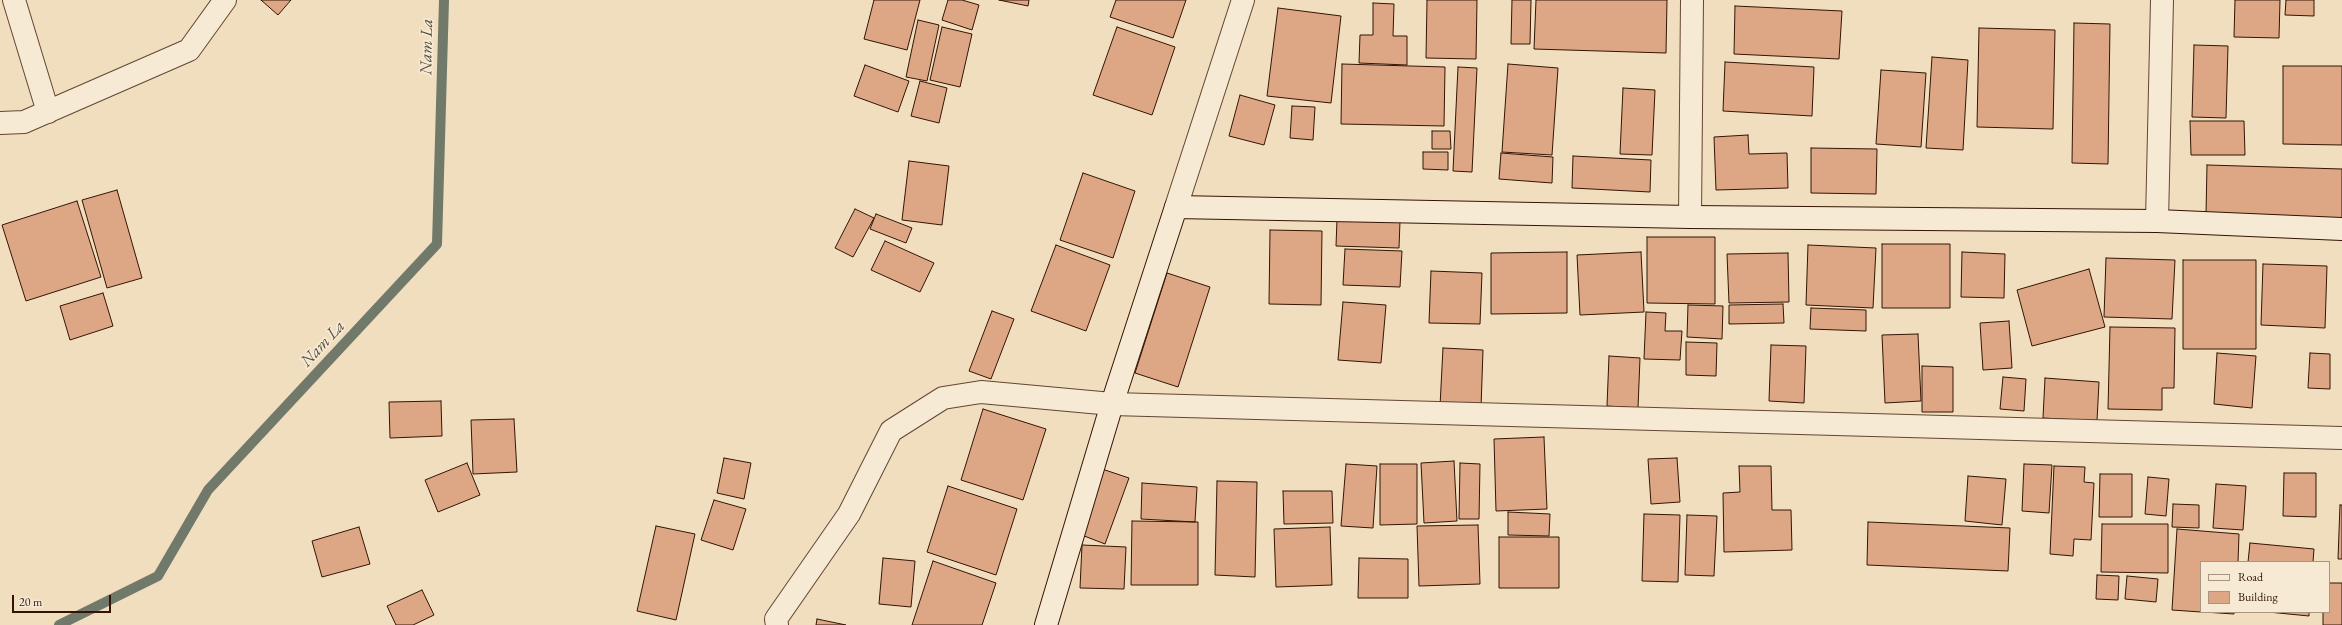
<!DOCTYPE html>
<html>
<head>
<meta charset="utf-8">
<style>
  body { margin:0 }
  #map { position:relative; width:2342px; height:625px; overflow:hidden; background:#f1debe; font-family:"EB Garamond",serif }
  canvas { display:block }
  .legend { position:absolute; left:2200px; top:561px; width:130px; height:52px; box-sizing:border-box; background:#f6ead5; border:1px solid #a89481; margin:0; padding:5px 7px; list-style:none; font-size:12px; color:#331404 }
  .legend li { display:flex; align-items:center; gap:8px; height:20px }
  .legend b { width:20px; border:1px solid #a89481 }
  .scale { position:absolute; left:12px; top:595px; width:99px; height:18px; box-sizing:border-box; border:2px solid #331404; border-top:0; padding-left:5px; font-size:12px; line-height:14px; white-space:nowrap; color:#331404; -webkit-text-stroke:3px #f6ead5; paint-order:stroke }
</style>
</head>
<body>
<div id="map">
<canvas width="2342" height="625"></canvas>
<ul class="legend">
<li><b style="height:5px;background:#f6ead5"></b>Road</li>
<li><b style="height:11px;background:#dda786"></b>Building</li>
</ul>
<div class="scale">20 m</div>
</div>
<script>
const ctx = document.querySelector('canvas').getContext('2d');
ctx.lineJoin = 'round';
function shape(rows) {
  const path = new Path2D();
  for (const r of rows) {
    path.moveTo(r[0], r[1]);
    for (let i = 2; i < r.length; i += 2) path.lineTo(r[i], r[i + 1]);
  }
  return path;
}
function strokePath(path, color, width, dash) {
  ctx.strokeStyle = color;
  ctx.lineWidth = width;
  ctx.lineCap = dash ? 'butt' : 'round';
  ctx.setLineDash(dash || []);
  ctx.stroke(path);
}
function paint(path, color) {
  ctx.fillStyle = color;
  ctx.fill(path, 'evenodd');
}
function drawText(font, color, halo, rows, align = 'center') {
  ctx.font = font + ' "EB Garamond",serif';
  ctx.lineWidth = 3.5;
  ctx.setLineDash([]);
  ctx.textBaseline = 'middle';
  ctx.strokeStyle = halo;
  ctx.fillStyle = color;
  for (const [text, x, y, turn = 0] of rows) {
    ctx.save();
    ctx.translate(x, y);
    ctx.rotate((+turn || 0) * Math.PI / 180);
    ctx.textAlign = isNaN(turn) ? turn : align;
    if (halo) ctx.strokeText(text, 0, 0);
    ctx.fillText(text, 0, 0);
    ctx.restore();
  }
}
strokePath(shape([
  [59,625,158,576,208,490,437,244,444,0]
]), '#71796a', 10);
const building = shape([
  [261,0,291,0,278,15,261,0],
  [874,0,920,0,907,50,864,39,874,0],
  [948,0,962,0,979,5,972,30,942,20,948,0],
  [999,0,1029,0,1028,6,999,0],
  [1116,0,1186,0,1173,38,1110,17,1116,0],
  [1427,0,1477,0,1476,59,1426,58,1427,0],
  [1512,0,1531,0,1530,44,1511,44,1512,0],
  [1536,0,1667,0,1666,53,1534,49,1536,0],
  [2235,0,2280,0,2279,38,2234,37,2235,0],
  [2286,0,2314,0,2314,16,2285,15,2286,0],
  [1373,3,1394,4,1393,36,1407,36,1407,65,1359,63,1360,35,1373,35,1373,3],
  [1735,6,1842,11,1839,59,1734,54,1735,6],
  [1278,8,1341,16,1331,103,1267,96,1278,8],
  [918,20,939,25,927,81,906,77,918,20],
  [2074,23,2110,24,2108,164,2072,163,2074,23],
  [942,27,972,34,960,87,930,80,942,27],
  [1117,27,1175,47,1152,115,1093,95,1117,27],
  [1979,28,2055,30,2053,129,1977,127,1979,28],
  [2194,45,2228,46,2226,118,2192,117,2194,45],
  [1932,57,1968,60,1963,150,1926,148,1932,57],
  [1725,62,1814,67,1812,116,1723,111,1725,62],
  [1342,64,1445,67,1444,126,1341,124,1342,64],
  [1508,64,1558,68,1552,155,1502,152,1508,64],
  [865,65,909,81,898,112,854,96,865,65],
  [2283,66,2342,66,2342,145,2283,144,2283,66],
  [1458,67,1477,68,1472,172,1453,171,1458,67],
  [1881,70,1926,73,1921,147,1876,144,1881,70],
  [920,81,947,88,939,123,911,116,920,81],
  [1623,88,1655,90,1652,155,1620,154,1623,88],
  [1240,95,1275,105,1264,145,1229,136,1240,95],
  [1292,106,1315,107,1313,140,1290,138,1292,106],
  [2190,121,2244,121,2245,155,2191,155,2190,121],
  [1432,131,1450,131,1451,149,1432,149,1432,131],
  [1748,135,1749,154,1787,153,1788,188,1716,190,1714,137,1748,135],
  [1811,148,1877,149,1876,194,1811,193,1811,148],
  [1423,152,1448,152,1448,170,1423,169,1423,152],
  [1501,153,1553,157,1552,183,1499,179,1501,153],
  [1573,156,1651,160,1650,192,1572,188,1573,156],
  [909,161,949,166,942,225,902,220,909,161],
  [2207,165,2342,169,2342,218,2206,214,2207,165],
  [1083,173,1135,191,1113,258,1060,240,1083,173],
  [117,190,142,278,107,288,82,200,117,190],
  [77,201,101,277,26,301,2,225,77,201],
  [855,209,874,218,853,257,835,248,855,209],
  [876,214,912,228,906,243,870,229,876,214],
  [1337,220,1400,221,1399,248,1336,246,1337,220],
  [1270,230,1322,231,1321,305,1269,304,1270,230],
  [1647,237,1715,237,1715,304,1647,303,1647,237],
  [885,241,934,263,920,292,871,270,885,241],
  [1882,244,1950,244,1950,308,1882,308,1882,244],
  [1056,245,1110,265,1086,331,1031,311,1056,245],
  [1808,245,1876,248,1873,308,1806,305,1808,245],
  [1345,249,1402,251,1400,287,1343,285,1345,249],
  [1567,252,1567,313,1491,314,1491,253,1567,252],
  [1641,252,1644,312,1580,315,1577,255,1641,252],
  [1962,252,2005,254,2004,298,1961,297,1962,252],
  [1788,253,1789,302,1729,303,1727,254,1788,253],
  [2106,258,2175,260,2172,319,2104,317,2106,258],
  [2183,260,2256,260,2256,349,2183,349,2183,260],
  [2263,264,2327,266,2325,328,2261,325,2263,264],
  [2089,269,2105,327,2032,346,2017,290,2089,269],
  [1431,271,1482,273,1480,324,1429,323,1431,271],
  [1167,273,1210,287,1178,387,1135,373,1167,273],
  [103,293,113,326,70,340,60,306,103,293],
  [1343,302,1386,305,1381,363,1338,360,1343,302],
  [1783,304,1784,323,1729,324,1729,305,1783,304],
  [1688,305,1723,306,1722,339,1687,337,1688,305],
  [1811,308,1866,310,1866,331,1810,329,1811,308],
  [992,311,1014,319,991,379,969,371,992,311],
  [1646,312,1666,313,1665,331,1682,331,1680,360,1644,359,1646,312],
  [2009,321,2012,368,1983,370,1980,323,2009,321],
  [2110,327,2175,328,2174,388,2162,388,2162,410,2108,409,2110,327],
  [1918,334,1921,401,1885,403,1882,335,1918,334],
  [1686,342,1717,343,1716,376,1686,375,1686,342],
  [1771,345,1806,346,1804,403,1769,401,1771,345],
  [1443,348,1483,350,1481,408,1440,406,1443,348],
  [2217,353,2256,356,2252,408,2214,404,2217,353],
  [2310,353,2330,354,2330,389,2308,388,2310,353],
  [1609,356,1640,358,1638,408,1607,406,1609,356],
  [1922,366,1953,367,1953,412,1922,412,1922,366],
  [2003,377,2026,379,2024,411,2000,409,2003,377],
  [2045,378,2099,382,2097,421,2043,418,2045,378],
  [441,401,442,436,390,438,389,402,441,401],
  [983,409,1046,429,1023,500,961,480,983,409],
  [514,419,517,472,473,474,471,420,514,419],
  [1544,437,1547,509,1496,511,1494,439,1544,437],
  [724,458,751,463,744,499,717,493,724,458],
  [1677,458,1680,502,1651,504,1648,459,1677,458],
  [1454,461,1457,521,1424,523,1421,463,1454,461],
  [467,463,480,495,438,512,425,480,467,463],
  [1460,463,1480,464,1479,519,1459,519,1460,463],
  [1346,464,1377,466,1373,528,1341,526,1346,464],
  [1380,464,1417,464,1417,524,1380,525,1380,464],
  [2024,464,2052,465,2049,513,2022,511,2024,464],
  [1739,466,1771,466,1772,510,1791,510,1792,550,1724,552,1723,493,1740,492,1739,466],
  [2054,466,2085,467,2084,482,2094,483,2091,540,2074,539,2073,556,2050,554,2054,466],
  [1102,469,1129,478,1105,544,1079,534,1102,469],
  [2284,473,2316,473,2316,517,2283,516,2284,473],
  [2100,474,2132,474,2132,517,2099,517,2100,474],
  [1968,476,2006,479,2002,525,1965,521,1968,476],
  [2148,477,2169,479,2166,516,2145,514,2148,477],
  [1217,481,1257,482,1255,577,1215,575,1217,481],
  [1142,483,1197,487,1195,522,1141,519,1142,483],
  [2216,484,2246,486,2243,530,2213,528,2216,484],
  [948,486,1017,509,996,575,927,552,948,486],
  [1283,491,1332,491,1333,523,1284,524,1283,491],
  [714,500,746,509,733,550,701,540,714,500],
  [2173,504,2199,505,2199,528,2172,527,2173,504],
  [2340,505,2342,505,2342,559,2338,559,2340,505],
  [1508,512,1550,514,1549,536,1508,535,1508,512],
  [1644,514,1680,515,1678,582,1642,581,1644,514],
  [1687,515,1717,516,1714,576,1685,575,1687,515],
  [1132,521,1198,522,1198,585,1131,585,1132,521],
  [1868,522,2010,528,2008,571,1867,565,1868,522],
  [2102,524,2168,524,2168,573,2101,572,2102,524],
  [1478,525,1480,584,1419,586,1417,526,1478,525],
  [656,526,695,534,676,620,637,611,656,526],
  [359,527,370,564,322,577,312,541,359,527],
  [1330,527,1332,585,1276,587,1274,529,1330,527],
  [2177,529,2239,534,2238,562,2201,562,2201,612,2172,610,2177,529],
  [1499,537,1559,537,1559,588,1499,588,1499,537],
  [2250,543,2314,549,2313,562,2248,562,2250,543],
  [1082,545,1126,547,1124,589,1080,588,1082,545],
  [883,558,915,561,911,607,879,604,883,558],
  [1359,558,1408,559,1408,598,1358,598,1359,558],
  [933,561,996,583,982,625,912,625,933,561],
  [2097,575,2119,576,2118,600,2096,599,2097,575],
  [2127,576,2158,579,2156,602,2125,599,2127,576],
  [2329,583,2342,583,2342,625,2323,625,2323,612,2329,612,2329,583],
  [422,590,434,615,413,625,396,625,387,606,422,590],
  [2204,612,2234,612,2234,614,2204,612],
  [2268,612,2309,612,2309,616,2268,612],
  [817,619,846,625,816,625,817,619]
]);
paint(building, '#dda786');
strokePath(building, '#331404', 1);
const minor = shape([
  [14,0,48,112],
  [0,123,24,122,189,50,225,0],
  [1176,207,1243,0],
  [1690,217,1692,0],
  [2157,221,2162,0],
  [777,625,776,619,849,514,891,431,943,398,981,392,1112,404,2342,438]
]);
const secondary = shape([
  [1046,625,1112,404,1176,207,1690,217,2157,221,2342,229]
]);
strokePath(minor, '#624632', 24);
strokePath(secondary, '#331404', 24);
strokePath(minor, '#f6ead5', 22);
strokePath(secondary, '#f6ead5', 22);
drawText('italic 17px', '#574f40', '#f6ead5', [
  ["Nam La",427,47,-89],
  ["Nam La",323,344,-47]
]);
</script>
</body>
</html>
